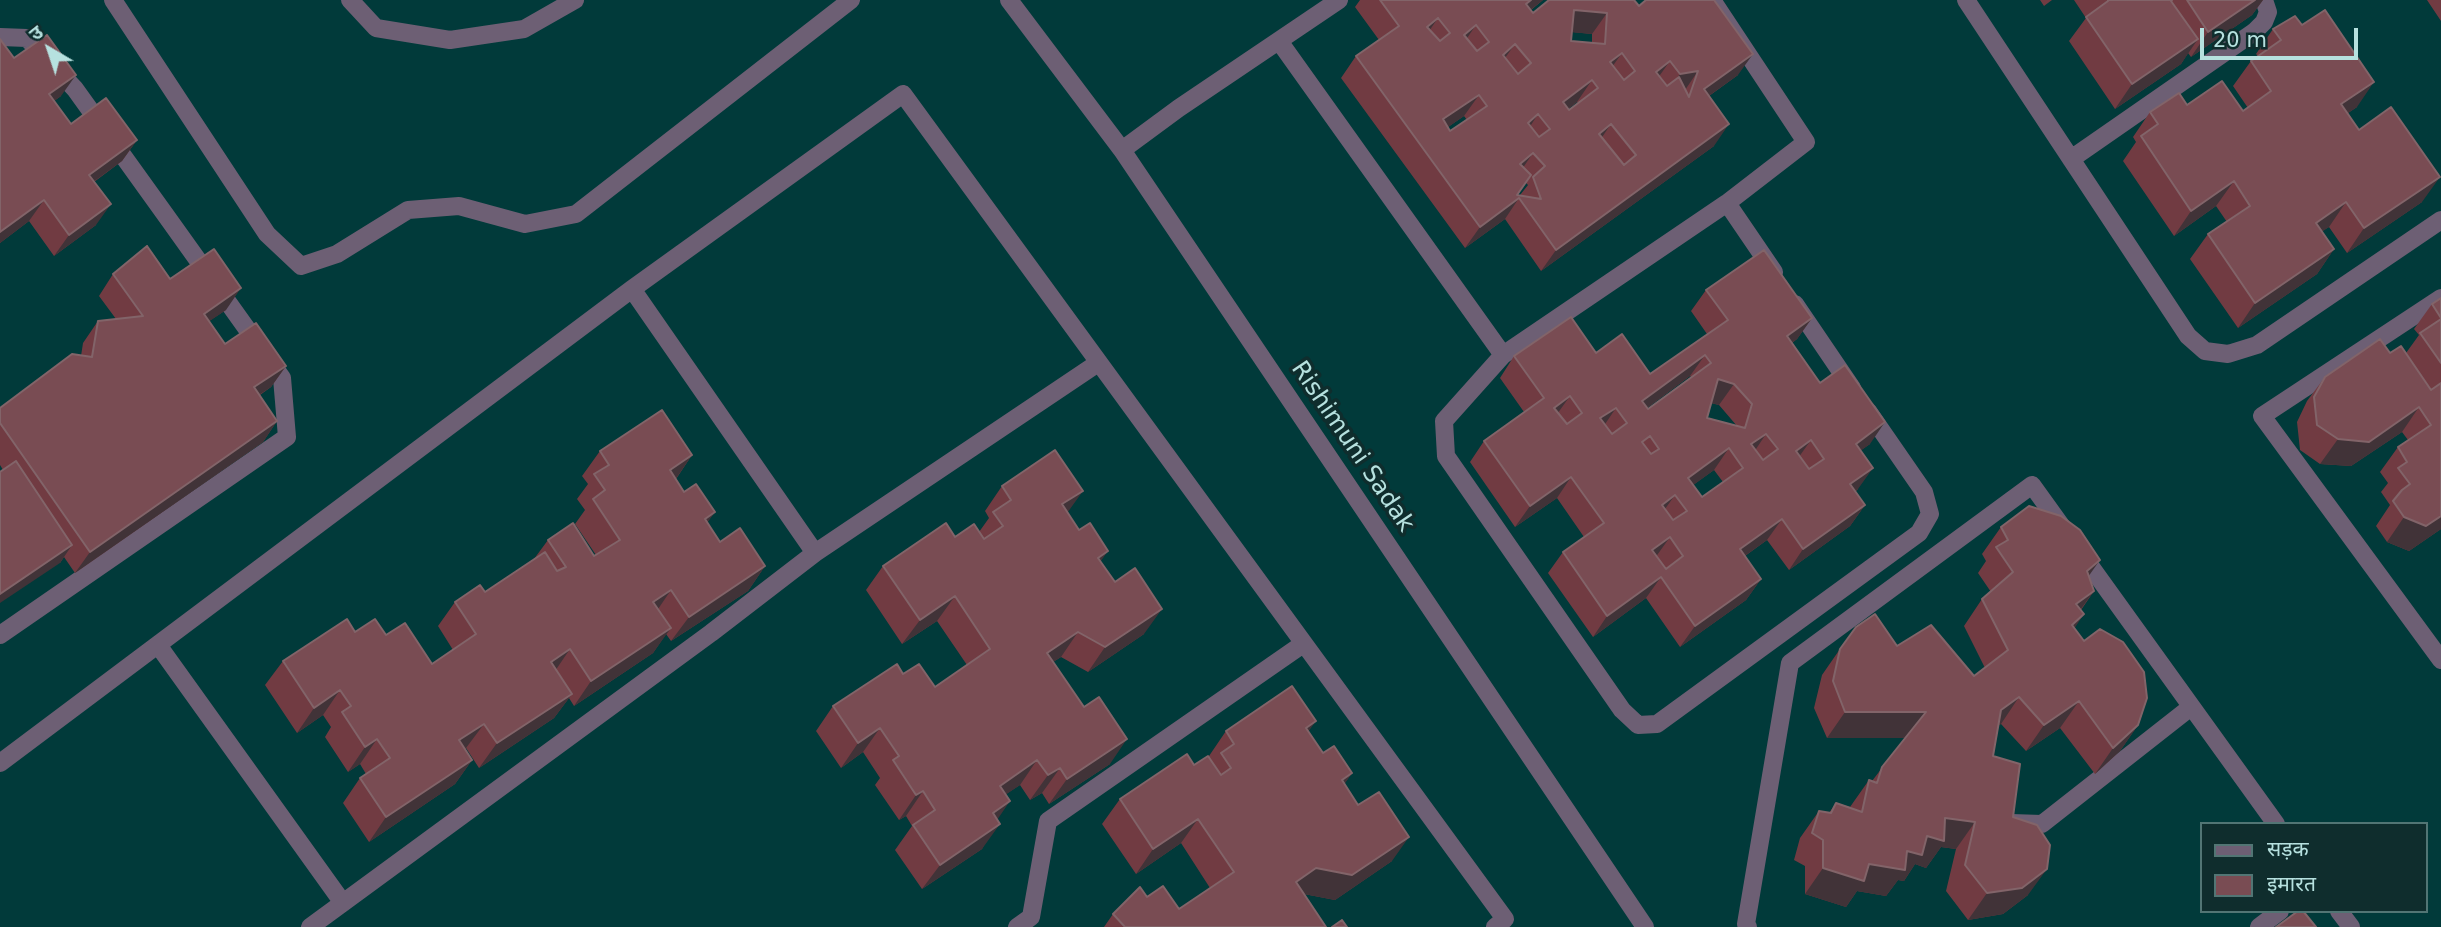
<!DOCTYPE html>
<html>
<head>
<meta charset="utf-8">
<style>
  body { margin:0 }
  #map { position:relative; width:2441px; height:927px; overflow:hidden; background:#013a3a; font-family:"DejaVu Sans","Noto Sans Devanagari",sans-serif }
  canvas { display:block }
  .legend { position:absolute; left:2200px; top:822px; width:228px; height:91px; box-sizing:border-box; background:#0f2d2d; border:2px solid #527574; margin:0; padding:9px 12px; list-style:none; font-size:21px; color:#b6e1df }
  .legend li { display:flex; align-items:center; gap:14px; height:35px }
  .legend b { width:35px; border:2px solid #527574 }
  .north { position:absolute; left:14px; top:14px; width:70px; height:70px; -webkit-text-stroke:5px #0f2d2d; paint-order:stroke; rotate:321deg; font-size:19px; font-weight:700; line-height:28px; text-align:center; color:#b6e1df }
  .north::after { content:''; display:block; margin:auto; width:24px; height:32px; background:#b6e1df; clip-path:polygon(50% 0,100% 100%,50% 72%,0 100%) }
  .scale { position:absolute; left:2200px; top:28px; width:158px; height:32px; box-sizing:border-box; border:4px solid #b6e1df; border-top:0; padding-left:9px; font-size:21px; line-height:24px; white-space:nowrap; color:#b6e1df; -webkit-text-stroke:5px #0f2d2d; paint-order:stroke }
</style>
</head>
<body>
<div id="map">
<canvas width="2441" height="927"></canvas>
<ul class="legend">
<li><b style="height:9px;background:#6d5f74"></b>सड़क</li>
<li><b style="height:19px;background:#794c53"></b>इमारत</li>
</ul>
<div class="north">उ</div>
<div class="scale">20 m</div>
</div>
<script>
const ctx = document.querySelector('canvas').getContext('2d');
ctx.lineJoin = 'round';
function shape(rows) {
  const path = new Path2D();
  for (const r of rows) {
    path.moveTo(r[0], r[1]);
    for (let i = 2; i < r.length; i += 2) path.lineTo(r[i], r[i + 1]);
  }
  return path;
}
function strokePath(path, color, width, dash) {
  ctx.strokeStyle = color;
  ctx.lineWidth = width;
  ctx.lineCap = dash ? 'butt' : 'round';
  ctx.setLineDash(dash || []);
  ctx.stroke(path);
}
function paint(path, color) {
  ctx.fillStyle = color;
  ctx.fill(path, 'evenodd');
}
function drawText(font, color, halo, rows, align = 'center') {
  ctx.font = font + ' "DejaVu Sans",sans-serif';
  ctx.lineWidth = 7;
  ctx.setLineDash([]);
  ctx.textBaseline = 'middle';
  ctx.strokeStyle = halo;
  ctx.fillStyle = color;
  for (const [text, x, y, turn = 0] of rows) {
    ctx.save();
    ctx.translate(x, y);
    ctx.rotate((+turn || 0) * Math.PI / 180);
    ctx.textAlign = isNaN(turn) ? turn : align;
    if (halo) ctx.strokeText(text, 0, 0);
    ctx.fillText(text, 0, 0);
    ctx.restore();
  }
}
strokePath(shape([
  [113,0,267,234,301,266,337,254,408,210,459,206,525,224,576,214,851,0],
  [350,0,376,28,450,40,524,29,575,0],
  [1009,0,1122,150,1645,927],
  [1966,0,2188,336,2205,351,2228,354,2257,345,2441,220],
  [0,37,27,38,75,89,167,217,282,378,287,437,0,635],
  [1279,41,1503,355,1727,203,1806,142,1712,0],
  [1122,150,1179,108,1339,0],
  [2071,159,2254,32,2264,22,2268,12,2264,0],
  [1727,203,1774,272],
  [632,289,815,553],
  [2441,298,2262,416,2441,660],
  [1795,304,1852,388],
  [1503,355,1444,421,1446,456,1622,710,1638,725,1657,724,1919,533,1930,514,1924,492,1868,411],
  [158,645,343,903],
  [0,763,632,289,903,94,1505,919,1495,927],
  [2011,823,2042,824,2191,707],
  [2339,911,2351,927],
  [310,927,711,633,815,553,1098,363],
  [1017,927,1031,917,1048,821,1303,644],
  [1748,927,1746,924,1790,663,2032,485,2276,824],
  [2259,927,2280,911]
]), '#6d5f74', 18);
paint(shape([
  [1360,0,1543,0,1531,10,1533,13,1639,6,1738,75,1709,96,1714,146,1541,271,1505,219,1465,248,1341,78,1356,56,1379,40,1355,7],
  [1572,32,1592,34,1592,43,1571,41],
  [1577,102,1578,103,1569,110,1568,109],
  [1464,116,1467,120,1450,131,1448,127],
  [1526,183,1528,185,1520,195,1517,195],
  [2040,0,2052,0,2044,6],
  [2074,0,2263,0,2252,15,2191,57,2188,53,2181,64,2115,109,2069,41,2086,18],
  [2427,0,2441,0,2441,21],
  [2273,29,2357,107,2348,113,2359,130,2422,202,2347,253,2329,227,2322,231,2334,249,2317,274,2238,328,2190,259,2208,234,2227,222,2216,206,2174,236,2123,161,2136,142,2133,137,2150,112,2187,105,2243,111,2248,108,2233,86,2251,61,2258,56,2256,54],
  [0,39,14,58,61,96,54,101,71,124,137,140,122,161,94,182,96,225,54,256,29,221,0,243],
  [113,274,170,279,226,310,209,321,225,344,286,366,271,387,260,395,277,421,263,442,75,573,64,557,60,563,0,465,0,408,81,356,83,343,98,321,116,319,99,296],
  [1706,290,1812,318,1797,339,1792,343,1820,383,1870,444,1861,450,1858,489,1855,492,1865,505,1850,526,1789,570,1767,540,1745,556,1761,579,1746,600,1680,647,1646,598,1593,637,1548,573,1563,552,1584,537,1557,498,1515,527,1470,462,1484,441,1524,412,1500,378,1514,356,1596,353,1650,374,1707,334,1691,311],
  [1690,376,1691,377,1648,409,1647,408],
  [1711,403,1719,405,1737,426,1707,418],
  [1714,470,1723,482,1702,497,1693,485],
  [2441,298,2441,529,2409,551,2387,542,2376,526,2390,505,2381,492,2388,483,2380,472,2398,447,2408,440,2402,432,2351,466,2320,464,2300,450,2297,422,2307,401,2325,377,2390,353,2406,353,2419,335,2414,329,2432,304],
  [600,451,692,455,676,479,684,492,715,512,707,522,720,542,765,566,748,591,671,641,666,634,653,653,574,706,569,698,554,718,479,768,466,748,465,749,472,760,455,784,369,842,343,803,360,778,366,774,360,764,348,772,325,737,331,727,323,715,297,733,265,685,283,661,355,632,386,635,432,664,453,650,438,626,455,602,485,592,534,559,548,540,594,556,596,555,575,524,585,510,577,499,588,484,582,476],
  [1002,486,1068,513,1100,562,1144,634,1088,672,1061,657,1053,662,1110,764,1049,804,1042,793,1030,800,1020,785,1006,794,997,820,982,849,922,889,895,850,912,826,906,816,899,820,875,785,880,778,863,752,841,768,816,731,833,706,903,674,935,687,967,665,937,621,902,644,866,590,883,566,979,532,989,518,985,511],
  [2001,527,2089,576,2094,591,2081,610,2074,628,2138,725,2120,751,2095,774,2060,728,2026,751,2001,724,1998,725,1993,756,2013,817,2028,895,2003,914,1968,920,1946,891,1956,849,1941,847,1926,868,1915,864,1904,881,1898,880,1886,896,1857,891,1846,907,1805,894,1805,866,1794,860,1800,838,1819,811,1829,813,1836,803,1850,807,1869,780,1872,781,1905,738,1827,738,1814,708,1822,675,1840,649,1897,646,1974,676,1985,668,1964,626,1982,599,1991,592,1978,573,1986,561,1982,554],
  [1226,731,1308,731,1323,753,1352,773,1344,784,1392,861,1335,900,1304,894,1326,927,1104,927,1113,914,1147,897,1179,909,1210,888,1181,843,1136,874,1102,824,1120,799,1194,765,1209,756]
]), '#713b42');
paint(shape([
  [1531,0,1543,0,1511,25,1526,4],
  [2255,0,2263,0,2252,15,2191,57,2208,32],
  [1574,10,1607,13,1592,34,1559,31],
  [1438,18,1423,40,1427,27],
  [1476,25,1461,47,1464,35],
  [2198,39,2181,64,2115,109,2132,84],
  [1515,44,1500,65,1503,55],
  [1622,53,1607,74,1610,62],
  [1753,54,1738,75,1689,110,1704,89],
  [1670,61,1655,82,1656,72],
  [1698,71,1683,93,1665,95,1680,74],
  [76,75,61,96,34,116,49,94],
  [1592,80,1577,102,1548,124,1563,102],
  [2374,82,2357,107,2324,129,2341,104],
  [1479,95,1464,116,1428,141,1443,119],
  [1538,114,1524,136,1528,123],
  [1611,124,1596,146,1599,134],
  [1729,124,1714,146,1541,271,1556,250],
  [137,140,122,161,74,196,89,175],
  [1533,153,1518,175,1520,164],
  [2440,177,2422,202,2347,253,2364,228],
  [2234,181,2216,206,2174,236,2191,211],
  [1519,198,1505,219,1465,248,1480,227],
  [44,200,29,221,0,243,0,232],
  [2346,202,2329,227,2299,247,2316,223],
  [111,204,96,225,54,256,69,235],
  [2334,249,2317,274,2238,328,2255,303],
  [241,288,226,310,189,335,204,314],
  [1812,318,1797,339,1772,357,1787,336],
  [1705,355,1690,376,1628,422,1642,401],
  [286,366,271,387,239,408,254,387],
  [1718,379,1734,384,1719,405,1703,401],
  [1570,396,1555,417,1554,408],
  [2419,407,2402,432,2351,466,2320,464,2338,439],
  [1616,408,1601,430,1600,418],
  [277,421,263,442,75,573,90,552],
  [1885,422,1870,444,1841,465,1856,444],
  [1766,434,1752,455,1751,444],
  [1811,440,1796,461,1796,451],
  [1729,448,1714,470,1677,497,1688,478],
  [692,455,675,480,670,470],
  [1873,468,1858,489,1835,506,1850,484],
  [1571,477,1557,498,1515,527,1530,506],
  [1083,491,1065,516,1062,504],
  [1675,495,1660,516,1662,505],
  [1865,505,1850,526,1789,570,1803,549],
  [715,512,697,537,705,519],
  [2441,516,2441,529,2409,551,2387,542,2404,517],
  [1782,519,1767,540,1725,570,1740,549],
  [1670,537,1655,558,1652,550],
  [72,545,60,563,0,603,0,594],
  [1108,551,1091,575,1098,558],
  [2100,560,2081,587,2087,571],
  [765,566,748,591,671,641,689,617],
  [1661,577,1646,598,1593,637,1607,616],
  [1761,579,1746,600,1680,647,1695,626],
  [671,590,654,615,653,602],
  [2094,591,2075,617,2076,604],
  [955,596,937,621,902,644,920,620],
  [1162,609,1144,634,1088,672,1105,647],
  [2084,614,2066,641,2072,625],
  [671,628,653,653,574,706,591,681],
  [1078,632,1061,657,1030,677,1047,653],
  [570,649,553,674,551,662],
  [340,690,323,715,297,733,314,708],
  [572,694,554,718,479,768,497,743],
  [2019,697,2001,724,1982,736,2001,710],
  [2079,701,2060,728,2026,751,2044,725],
  [1845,712,1926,712,1908,738,1827,738],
  [1316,721,1298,746,1306,728],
  [484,724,466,748,441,765,459,740],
  [2138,725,2120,751,2095,774,2113,748],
  [880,728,863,752,841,768,858,743],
  [377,739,360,764,348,772,365,747],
  [1127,739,1110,764,1049,804,1067,779],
  [472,760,455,784,369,842,386,817],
  [1037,760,1020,785,983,810,1000,786],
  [1060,768,1042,793,1030,800,1048,775],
  [1352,773,1335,798,1342,780],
  [923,791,906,816,899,820,916,795],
  [1010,801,993,826,993,813],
  [1945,818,1975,822,1956,849,1941,847,1926,868,1915,864,1904,881,1898,880,1886,896,1857,891,1846,907,1805,894,1823,868,1869,864,1907,851,1927,836],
  [1198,819,1181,843,1136,874,1153,849],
  [1000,824,982,849,922,889,940,865],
  [1409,837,1392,861,1335,900,1299,893,1296,882,1316,868],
  [2047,869,2028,895,2003,914,1968,920,1987,893]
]), '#413338');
const building = shape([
  [1380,0,1531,0,1526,4,1533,13,1549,0,1634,0,1639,6,1646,0,1714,0,1753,54,1704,89,1729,124,1556,250,1519,198,1480,227,1356,56,1399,26,1380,0],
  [1574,10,1607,13,1605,44,1571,41,1574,10],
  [1438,18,1450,33,1440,41,1427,27,1438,18],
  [1476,25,1489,42,1477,51,1464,35,1476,25],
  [1515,44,1531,63,1518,74,1503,55,1515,44],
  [1622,53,1635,71,1624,80,1610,62,1622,53],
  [1670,61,1680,74,1698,71,1689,97,1679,77,1667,86,1656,72,1670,61],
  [1592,80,1598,88,1569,110,1563,102,1592,80],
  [1479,95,1487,106,1450,131,1443,119,1479,95],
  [1538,114,1550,129,1539,137,1528,123,1538,114],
  [1611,124,1636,155,1624,165,1599,134,1611,124],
  [1533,153,1545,166,1533,177,1541,199,1517,195,1531,175,1520,164,1533,153],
  [2108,0,2172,0,2171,1,2198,39,2132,84,2086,17,2108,1,2108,0],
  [2187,0,2255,0,2208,32,2187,0],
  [2325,10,2374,82,2341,104,2359,130,2391,107,2440,177,2364,228,2346,202,2316,223,2334,249,2255,303,2208,234,2250,206,2234,181,2191,211,2141,136,2158,124,2150,112,2179,93,2187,105,2222,81,2243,111,2271,91,2251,61,2281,40,2273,29,2295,16,2302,25,2325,10],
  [47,35,76,75,49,94,71,124,106,98,137,140,89,175,111,204,69,235,44,200,0,232,0,39,14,58,47,35],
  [147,246,170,279,214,249,241,288,204,314,225,344,256,323,286,366,254,387,277,421,90,552,0,423,0,408,72,354,92,357,98,321,143,316,113,274,147,246],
  [1764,250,1812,318,1787,336,1820,383,1845,365,1885,422,1856,444,1873,468,1850,484,1865,505,1803,549,1782,519,1740,549,1761,579,1695,626,1661,577,1607,616,1563,552,1604,523,1571,477,1530,506,1484,441,1544,398,1514,356,1571,317,1596,353,1622,334,1650,374,1728,320,1706,290,1764,250],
  [1705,355,1711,363,1648,409,1642,401,1705,355],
  [1718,379,1734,384,1752,404,1745,428,1707,418,1718,379],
  [1570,396,1582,413,1567,424,1554,408,1570,396],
  [1616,408,1627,423,1612,434,1600,418,1616,408],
  [1766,434,1778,449,1763,460,1751,444,1766,434],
  [1650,436,1659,449,1651,454,1642,442,1650,436],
  [1811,440,1824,459,1809,469,1796,451,1811,440],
  [1729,448,1743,468,1702,497,1688,478,1729,448],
  [1675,495,1687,511,1673,520,1662,505,1675,495],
  [1670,537,1683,556,1666,569,1652,550,1670,537],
  [2441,298,2441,318,2432,304,2441,298],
  [2441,319,2441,363,2420,333,2441,319],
  [2380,339,2390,353,2401,346,2431,390,2441,383,2441,516,2426,526,2404,517,2393,501,2402,490,2410,484,2398,468,2407,462,2398,447,2431,425,2419,407,2369,442,2338,439,2317,425,2314,397,2325,377,2380,339],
  [662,410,692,455,670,470,684,492,696,484,715,512,705,519,720,542,740,528,765,566,689,617,671,590,653,602,671,628,591,681,570,649,551,662,572,694,497,743,484,724,459,740,472,760,386,817,360,778,390,758,377,739,365,747,342,712,351,706,340,690,314,708,283,661,347,619,355,632,375,619,386,635,405,623,432,664,476,634,455,602,480,585,485,592,545,552,557,571,566,567,548,540,573,523,594,556,620,540,593,499,605,490,594,474,609,465,600,451,662,410],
  [1055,450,1083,491,1062,504,1079,530,1090,523,1108,551,1098,558,1115,582,1135,568,1162,609,1105,647,1078,632,1047,653,1084,707,1099,697,1127,739,1067,779,1060,768,1048,775,1037,760,1000,786,1010,801,993,813,1000,824,940,865,913,825,935,810,923,791,916,795,893,760,899,756,880,728,858,743,833,706,897,664,903,674,919,664,935,687,990,649,955,596,920,620,883,566,946,523,955,537,974,524,984,539,1003,526,993,512,1011,500,1002,486,1055,450],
  [16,461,72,545,0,594,0,472,16,461],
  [2029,506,2061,516,2080,530,2100,560,2087,571,2094,591,2076,604,2084,614,2072,625,2084,641,2100,629,2123,642,2144,672,2147,698,2138,725,2113,748,2079,701,2044,725,2019,697,2001,710,1993,756,2020,764,2013,817,2037,825,2050,845,2047,869,2022,888,1987,893,1965,865,1975,822,1945,818,1944,841,1927,836,1922,855,1907,851,1905,870,1869,864,1864,881,1823,868,1823,840,1812,833,1819,811,1831,813,1836,803,1862,812,1869,780,1877,783,1882,767,1926,712,1845,712,1833,681,1840,649,1856,627,1875,614,1897,646,1931,625,1974,676,2008,650,1982,599,2013,572,1996,547,2008,540,2001,527,2029,506],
  [1292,686,1316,721,1306,728,1323,753,1334,746,1352,773,1342,780,1358,805,1379,792,1409,837,1352,875,1316,868,1296,882,1326,927,1125,927,1113,914,1140,887,1147,897,1163,886,1179,909,1234,872,1198,819,1153,849,1120,799,1187,754,1194,765,1208,756,1221,775,1231,768,1221,753,1234,744,1226,731,1292,686],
  [2298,911,2303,911,2316,927,2276,927,2298,911],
  [1342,920,1347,927,1332,927,1342,920]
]);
paint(building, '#794c53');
strokePath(building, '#826469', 2);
drawText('24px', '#b6e1df', '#0f2d2d', [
  ["Rishimuni Sadak",1352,447,56]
]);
</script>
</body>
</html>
